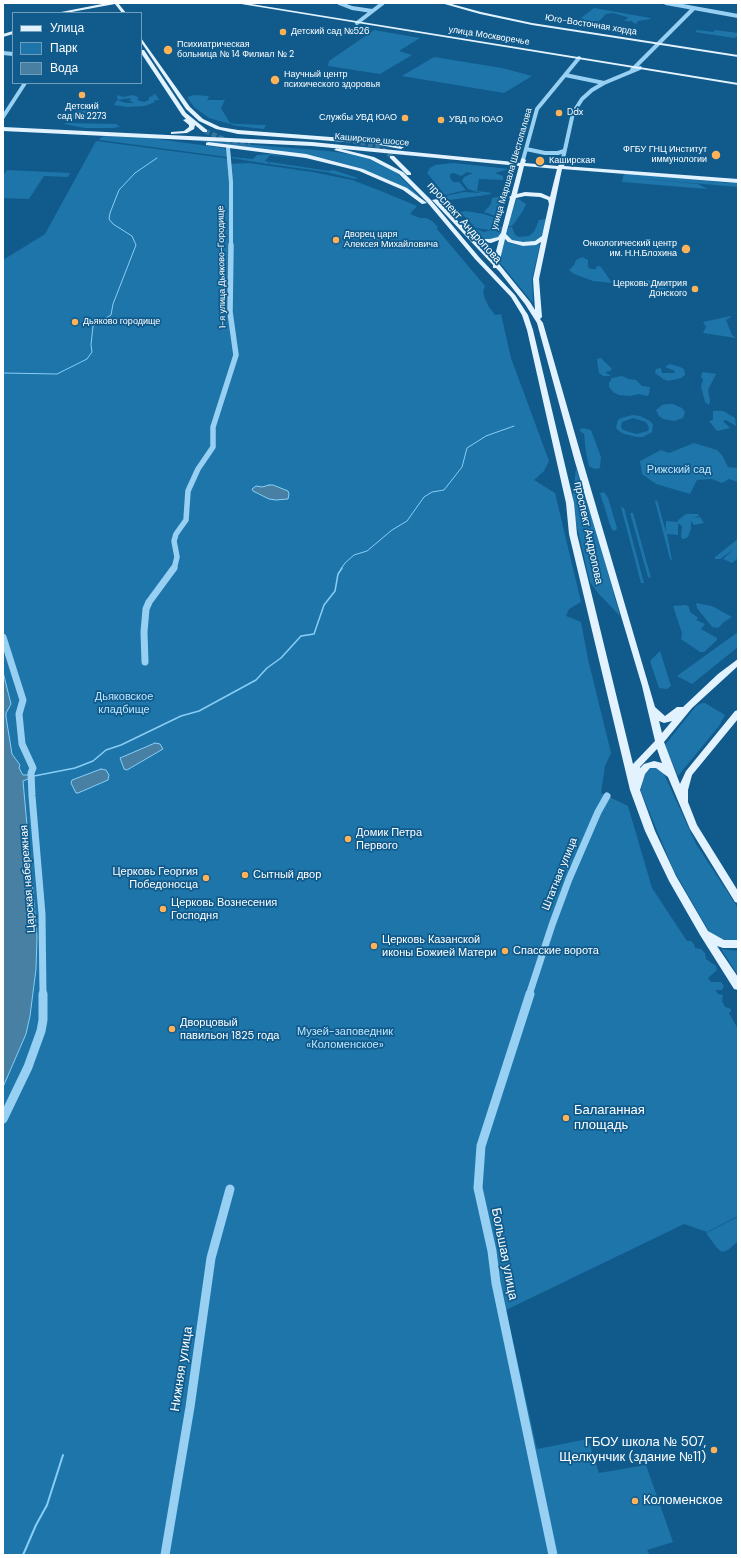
<!DOCTYPE html>
<html>
<head>
<meta charset="utf-8">
<style>
  body { margin:0 }
  #map { position:relative; width:741px; height:1558px; overflow:hidden; background:#105b8c; font-family:"DM Sans",sans-serif }
  canvas { display:block }
  .frame { position:absolute; inset:0; border:4px solid #fff; pointer-events:none }
  .legend { position:absolute; left:12px; top:12px; width:130px; height:72px; box-sizing:border-box; background:#105b8c; border:1px solid #709dba; margin:0; padding:5px 7px; list-style:none; font-size:12px; color:#fff }
  .legend li { display:flex; align-items:center; gap:8px; height:20px }
  .legend b { width:20px; border:1px solid #709dba }
</style>
</head>
<body>
<div id="map">
<canvas width="741" height="1558"></canvas>
<div class="frame"></div>
<ul class="legend">
<li><b style="height:5px;background:#e2f2ff"></b>Улица</li>
<li><b style="height:11px;background:#1e75aa"></b>Парк</li>
<li><b style="height:11px;background:#4880a4"></b>Вода</li>
</ul>
</div>
<script>
const ctx = document.querySelector('canvas').getContext('2d');
ctx.lineJoin = 'round';
function paint(path, color) {
  ctx.fillStyle = color;
  ctx.fill(path, 'evenodd');
}
function shape(rows) {
  const path = new Path2D();
  for (const r of rows) {
    path.moveTo(r[0], r[1]);
    for (let i = 2; i < r.length; i += 2) path.lineTo(r[i], r[i + 1]);
  }
  return path;
}
function strokePath(path, color, width, dash) {
  ctx.strokeStyle = color;
  ctx.lineWidth = width;
  ctx.lineCap = dash ? 'butt' : 'round';
  ctx.setLineDash(dash || []);
  ctx.stroke(path);
}
function drawText(font, color, halo, rows, align = 'center') {
  ctx.font = font + ' "DM Sans",sans-serif';
  ctx.lineWidth = 3.5;
  ctx.setLineDash([]);
  ctx.textBaseline = 'middle';
  ctx.strokeStyle = halo;
  ctx.fillStyle = color;
  for (const [text, x, y, turn = 0] of rows) {
    ctx.save();
    ctx.translate(x, y);
    ctx.rotate((+turn || 0) * Math.PI / 180);
    ctx.textAlign = isNaN(turn) ? turn : align;
    if (halo) ctx.strokeText(text, 0, 0);
    ctx.fillText(text, 0, 0);
    ctx.restore();
  }
}
paint(shape([
  [594,8,650,18,651,19,638,21,636,24,631,21,624,21,628,18,627,17,613,13,606,14,599,21,584,22,584,20,581,18],
  [374,30,420,38,399,51,412,55,380,74,328,66,329,61],
  [697,30,713,32,715,30,722,31,738,33,738,36,734,38,695,32],
  [434,57,502,68,532,76,504,93,402,76],
  [154,94,157,96,158,99,161,100,154,100,155,102,145,106,128,107,114,105,117,100,126,103,134,103,129,100,131,99,130,98,118,100,117,97,118,95,123,97,133,95,138,97,138,99,137,100,144,102,149,100,149,97,154,96,152,95],
  [194,95,209,96,207,100,225,100,221,108,230,123,237,124,266,125,264,129,237,126,209,118,194,107,187,97],
  [74,108,80,110,88,108,89,110,84,115,88,116,89,118,93,118,92,120,67,119,67,116,76,113,77,111,71,109],
  [66,123,116,124,120,127,112,128,85,128,64,124],
  [104,136,150,138,223,148,226,150,227,157,100,140,99,139],
  [181,139,329,151,367,157,394,170,420,197,389,180,352,166,326,159,248,147],
  [96,141,224,158,227,159,228,164,249,163,312,172,352,180,381,191,417,206,410,214,420,218,426,218,432,221,438,227,437,229,485,286,483,292,485,299,489,307,495,315,501,314,511,358,549,461,544,471,534,480,555,493,581,602,569,609,566,616,581,622,588,659,611,753,605,766,601,793,628,806,652,888,687,941,691,941,694,944,695,948,701,949,705,953,706,959,716,966,717,970,708,978,711,982,721,982,724,986,722,990,715,990,718,994,723,995,722,1001,725,1007,731,1009,731,1011,729,1013,738,1029,738,1216,707,1232,684,1224,506,1310,537,1449,588,1439,599,1473,646,1465,673,1542,647,1550,650,1555,3,1555,3,1087,26,1034,30,1016,36,969,35,911,23,780,30,778,29,775,23,775,19,768,20,765,12,754,6,718,6,713,11,704,3,672,3,260,45,234],
  [271,154,293,158,270,155,265,161,269,162,268,164,231,158,232,157,253,159,257,155],
  [270,162,329,171,333,170,358,178,355,179,326,172,269,164],
  [453,163,491,167,509,169,495,173,503,176,503,180,479,179,477,191,492,193,487,195,468,189,462,181,464,177,473,173,464,172,466,173,461,176,454,173,450,174,450,178,453,182,459,182,466,190,445,195,427,173,430,168,435,165],
  [7,170,70,173,68,177,44,176,29,199,3,198,3,176],
  [627,173,728,183,738,183,738,187,623,177,624,174],
  [623,177,698,184,708,189,622,182],
  [464,192,480,193,486,195,449,200,445,196],
  [504,196,506,197,501,218,484,212,491,204,492,198],
  [517,198,526,204,523,211,512,226,508,226],
  [466,211,484,214,501,220,499,226,489,230,476,228,460,212],
  [546,219,542,237,537,241,527,243,512,240,506,234,509,227,512,227,515,235,519,237,529,236,534,232,539,220],
  [467,222,471,227,484,232,502,227,500,235,497,238,487,240,478,238,471,233,463,223],
  [504,240,509,243,524,246,540,244,532,279,533,303,500,263],
  [582,257,588,260,588,267,591,269,596,269,596,267,599,266,601,267,612,283,593,281,574,274,569,270,574,265,576,260],
  [649,280,665,288,670,291,671,295,664,298,659,297,656,296,665,293,641,283,643,281],
  [731,316,731,317,726,320,732,335,736,338,703,333,706,327,703,322],
  [601,358,612,369,610,371,605,372,611,376,603,376,599,373,597,359],
  [670,364,680,367,684,369,685,375,681,378,668,381,663,379,655,373,656,369,661,368,662,373,674,373,675,371,665,367],
  [703,372,716,374,708,390,710,400,709,405,705,402,701,386,703,380,701,376,702,373],
  [622,376,629,379,636,380,642,386,650,387,649,394,647,396,639,394,630,396,619,395,613,392,609,387,609,383,612,378],
  [667,404,673,404,682,408,685,412,683,418,674,421,663,419,659,416,656,410,662,405],
  [713,411,723,411,735,418,736,426,726,420,723,421,730,428,717,431,709,421,713,420],
  [633,415,640,416,650,421,653,425,652,432,643,437,637,437,624,434,619,431,616,428,618,420,621,418],
  [633,418,646,422,649,428,648,431,636,434,623,430,621,427,622,422],
  [583,428,591,430,601,457,600,468,595,469,589,466,586,453,584,434,579,430],
  [694,443,717,450,722,455,728,467,738,468,738,482,729,479,722,483,712,479,697,480,690,494,656,484,642,474,640,461,661,450,669,453],
  [576,468,594,524,620,616,598,593,590,582,573,510,573,495],
  [604,492,608,498,617,528,616,530,613,531,610,525,600,493],
  [657,500,666,532,666,521,678,522,678,535,667,534,672,560,670,559,655,501],
  [621,507,624,508,644,583,641,583],
  [630,513,633,513,651,578,648,577],
  [686,514,698,514,699,516,693,518,700,517,704,523,694,525,691,521,691,529,688,537,684,539,681,538,682,526,678,523,678,520],
  [738,539,738,558,732,563,723,559,734,549,720,559,715,559,715,557],
  [696,603,712,606,732,617,724,622,718,628,712,627,697,608],
  [686,605,689,607,690,612,696,616,698,618,696,620,705,624,701,629,717,638,717,640,704,652,700,652,681,639,682,633,673,606],
  [738,632,738,647,692,684,677,676],
  [660,651,671,686,667,689,659,688,650,661],
  [702,703,705,703,725,715,719,726,678,776,665,745,696,706],
  [656,766,664,774,696,844,738,908,738,941,721,941,711,935,673,869,641,792,642,779,646,770,649,768],
  [721,949,738,951,738,975],
  [738,1217,738,1241,728,1250,722,1252,717,1248,706,1233]
]), '#1e75aa');
const water = shape([
  [269,485,273,485,288,491,289,494,288,499,276,500,269,499,253,491,252,489,256,486,262,487,269,485],
  [3,672,11,704,6,713,6,717,12,754,20,765,19,768,23,775,30,775,30,778,23,781,37,937,36,969,30,1016,26,1034,3,1087,3,672],
  [155,743,160,744,163,749,127,770,124,769,120,758,155,743],
  [101,769,106,770,109,775,108,780,78,793,76,793,71,783,72,780,101,769]
]);
paint(water, '#4880a4');
strokePath(water, '#88cef6', 1);
strokePath(shape([
  [3,373,57,374,87,359,92,352,91,345,93,326,111,315,113,304,136,245,132,236,113,224,109,219,110,213,119,190,135,173,157,158],
  [341,569,345,563,354,555,367,551,392,530,407,521,424,497,432,492,444,490,462,467,467,448,486,436,514,426]
]), '#88cef6', 1);
strokePath(shape([
  [34,776,75,768,93,761,106,750,121,745,181,716,199,711,256,680,267,668,281,658,301,636,314,634,324,605,335,591,338,574,342,568]
]), '#88cef6', 1.5);
strokePath(shape([
  [23,1555,36,1525,47,1505,63,1455]
]), '#88cef6', 2);
strokePath(shape([
  [205,131,228,141,250,144],
  [346,140,373,145,385,151,392,157]
]), '#34749d', 5, [5, 2.5]);
strokePath(shape([
  [339,3,352,8,372,11],
  [666,3,738,16],
  [357,23,383,3],
  [3,53,13,54],
  [632,70,694,8],
  [565,75,604,83],
  [3,117,25,83],
  [228,148,231,182,231,246],
  [526,149,545,153,558,153,564,151],
  [523,160,537,109,579,58],
  [562,163,573,113,582,99,592,90,604,83,640,68]
]), '#97d0f2', 4);
strokePath(shape([
  [174,569,177,557,174,541,176,534,186,520,188,491,198,469,213,447,213,427,236,355,230,312,231,245]
]), '#97d0f2', 5.5);
strokePath(shape([
  [3,637,23,700,19,714,22,744,33,768,31,773,32,796,42,914,43,995],
  [145,662,144,632,146,609,149,602,174,568],
  [529,995,552,925,569,879,598,812,607,796]
]), '#97d0f2', 7);
strokePath(shape([
  [530,994,481,1146,478,1188,492,1251,496,1283,553,1555],
  [3,1119,28,1067,41,1031,43,1020,43,994],
  [165,1555,190,1407,211,1258,230,1189]
]), '#97d0f2', 9);
paint(shape([
  [107,3,118,3,126,13,122,13,115,4,66,13,56,13,107,3],
  [235,3,245,3,738,83,738,85,235,3],
  [441,3,448,3,481,12,532,23,738,55,738,57,532,25,480,14,441,3],
  [13,31,13,34,3,37,3,34,13,31],
  [141,38,190,107,203,119,220,127,238,130,344,138,338,137,338,135,340,134,404,147,401,149,348,139,348,141,346,142,238,134,216,129,199,121,186,109,141,42,141,38],
  [141,50,144,50,186,113,207,130,207,132,203,132,195,125,194,129,187,133,171,134,171,132,184,131,189,127,189,125,183,120,186,119,182,115,141,53,141,50],
  [3,127,312,142,514,162,520,163,521,159,523,158,526,160,525,163,558,166,560,162,562,161,565,163,564,166,738,179,738,183,562,169,539,279,542,317,540,319,543,323,583,462,655,707,665,716,677,707,683,707,718,674,738,659,738,666,692,708,664,742,680,784,686,771,735,711,738,710,738,719,692,775,688,790,688,802,697,825,738,891,738,903,735,902,690,829,668,777,656,768,650,768,645,774,640,790,655,831,676,876,708,931,724,940,738,940,738,948,723,948,717,946,738,977,738,990,734,989,700,935,669,881,645,831,630,790,569,534,566,503,527,330,522,315,511,297,475,259,427,202,399,174,370,159,334,150,337,148,374,157,403,172,431,200,479,257,515,295,528,315,533,330,574,503,577,534,633,764,655,741,642,686,575,462,537,323,525,304,499,271,496,268,493,268,493,265,432,200,437,199,473,237,484,239,490,239,498,237,501,233,510,198,509,197,511,196,519,166,312,146,3,131,3,127],
  [524,166,557,169,550,197,541,193,525,192,517,194,524,166],
  [525,196,540,197,548,200,549,204,542,236,535,241,523,242,512,240,506,234,516,198,525,196],
  [505,239,508,242,523,246,536,245,541,242,533,279,535,310,530,302,499,264,505,239],
  [499,240,494,259,477,241,491,243,499,240],
  [659,721,664,723,672,721,662,733,659,721],
  [657,749,662,763,654,761,644,764,640,768,640,767,657,749],
  [208,142,306,154,363,169,407,188,427,203,422,204,403,190,359,171,306,158,206,145,206,143,208,142],
  [390,156,394,156,411,173,411,175,407,175,390,158,390,156]
]), '#e2f2ff');
for (const [x, y, r, color] of [
  [283,32,4,"#ffb258"],
  [168,50,5,"#ffb258"],
  [275,80,5,"#ffb258"],
  [82,95,4,"#ffb258"],
  [559,113,4,"#ffb258"],
  [405,118,4,"#ffb258"],
  [441,120,4,"#ffb258"],
  [716,155,5,"#ffb258"],
  [540,161,5,"#ffb258"],
  [336,240,4,"#ffb258"],
  [686,249,5,"#ffb258"],
  [695,289,4,"#ffb258"],
  [75,322,4,"#ffb258"],
  [348,839,4,"#ffb258"],
  [245,875,4,"#ffb258"],
  [206,878,4,"#ffb258"],
  [163,909,4,"#ffb258"],
  [374,946,4,"#ffb258"],
  [505,951,4,"#ffb258"],
  [172,1029,4,"#ffb258"],
  [566,1118,4,"#ffb258"],
  [714,1450,4,"#ffb258"],
  [635,1501,4,"#ffb258"]
]) {
  const dot = new Path2D();
  dot.arc(x, y, r, 0, 2 * Math.PI);
  ctx.fillStyle = color;
  ctx.fill(dot);
  strokePath(dot, '#105b8c', 1.5);
}
drawText('9px', '#fff', '#105b8c', [
  ["Юго-Восточная хорда",591,25,9],
  ["улица Москворечье",489,36,9],
  ["Каширское шоссе",372,140,5],
  ["улица Маршала Шестопалова",512,169,-74],
  ["1-я улица Дьяково-Городище",222,267,-91]
]);
drawText('9px', '#fff', '#105b8c', [
  ["Детский сад №526",291,32],
  ["Психиатрическая",177,45],
  ["больница № 14 Филиал № 2",177,55],
  ["Научный центр",284,75],
  ["психического здоровья",284,85],
  ["Детский",82,107,"center"],
  ["сад № 2273",82,117,"center"],
  ["Ddx",567,113],
  ["Службы УВД ЮАО",397,118,"right"],
  ["УВД по ЮАО",449,120],
  ["ФГБУ ГНЦ Институт",707,150,"right"],
  ["иммунологии",707,160,"right"],
  ["Каширская",549,161],
  ["Дворец царя",344,235],
  ["Алексея Михайловича",344,245],
  ["Онкологический центр",677,244,"right"],
  ["им. Н.Н.Блохина",677,254,"right"],
  ["Церковь Дмитрия",687,284,"right"],
  ["Донского",687,294,"right"],
  ["Дьяково городище",83,322]
], 'left');
drawText('11px', '#fff', '#105b8c', [
  ["проспект Андропова",464,223,48],
  ["проспект Андропова",588,533,78],
  ["Штатная улица",560,874,-68],
  ["Царская набережная",28,879,-94]
]);
drawText('11px', '#bee5fd', '#105b8c', [
  ["Рижский сад",679,470],
  ["Дьяковское",124,697],
  ["кладбище",124,710],
  ["Музей-заповедник",345,1032],
  ["«Коломенское»",345,1045]
]);
drawText('11px', '#fff', '#105b8c', [
  ["Домик Петра",356,833],
  ["Первого",356,846],
  ["Церковь Георгия",198,872,"right"],
  ["Победоносца",198,885,"right"],
  ["Сытный двор",253,875],
  ["Церковь Вознесения",171,903],
  ["Господня",171,916],
  ["Церковь Казанской",382,940],
  ["иконы Божией Матери",382,953],
  ["Спасские ворота",513,951],
  ["Дворцовый",180,1023],
  ["павильон 1825 года",180,1036]
], 'left');
drawText('13px', '#fff', '#105b8c', [
  ["Балаганная",574,1111],
  ["площадь",574,1126],
  ["ГБОУ школа № 507,",706,1443,"right"],
  ["Щелкунчик (здание №11)",706,1458,"right"],
  ["Коломенское",643,1501]
], 'left');
drawText('13px', '#fff', '#105b8c', [
  ["Большая улица",504,1254,79],
  ["Нижняя улица",182,1369,-81]
]);
</script>
</body>
</html>
